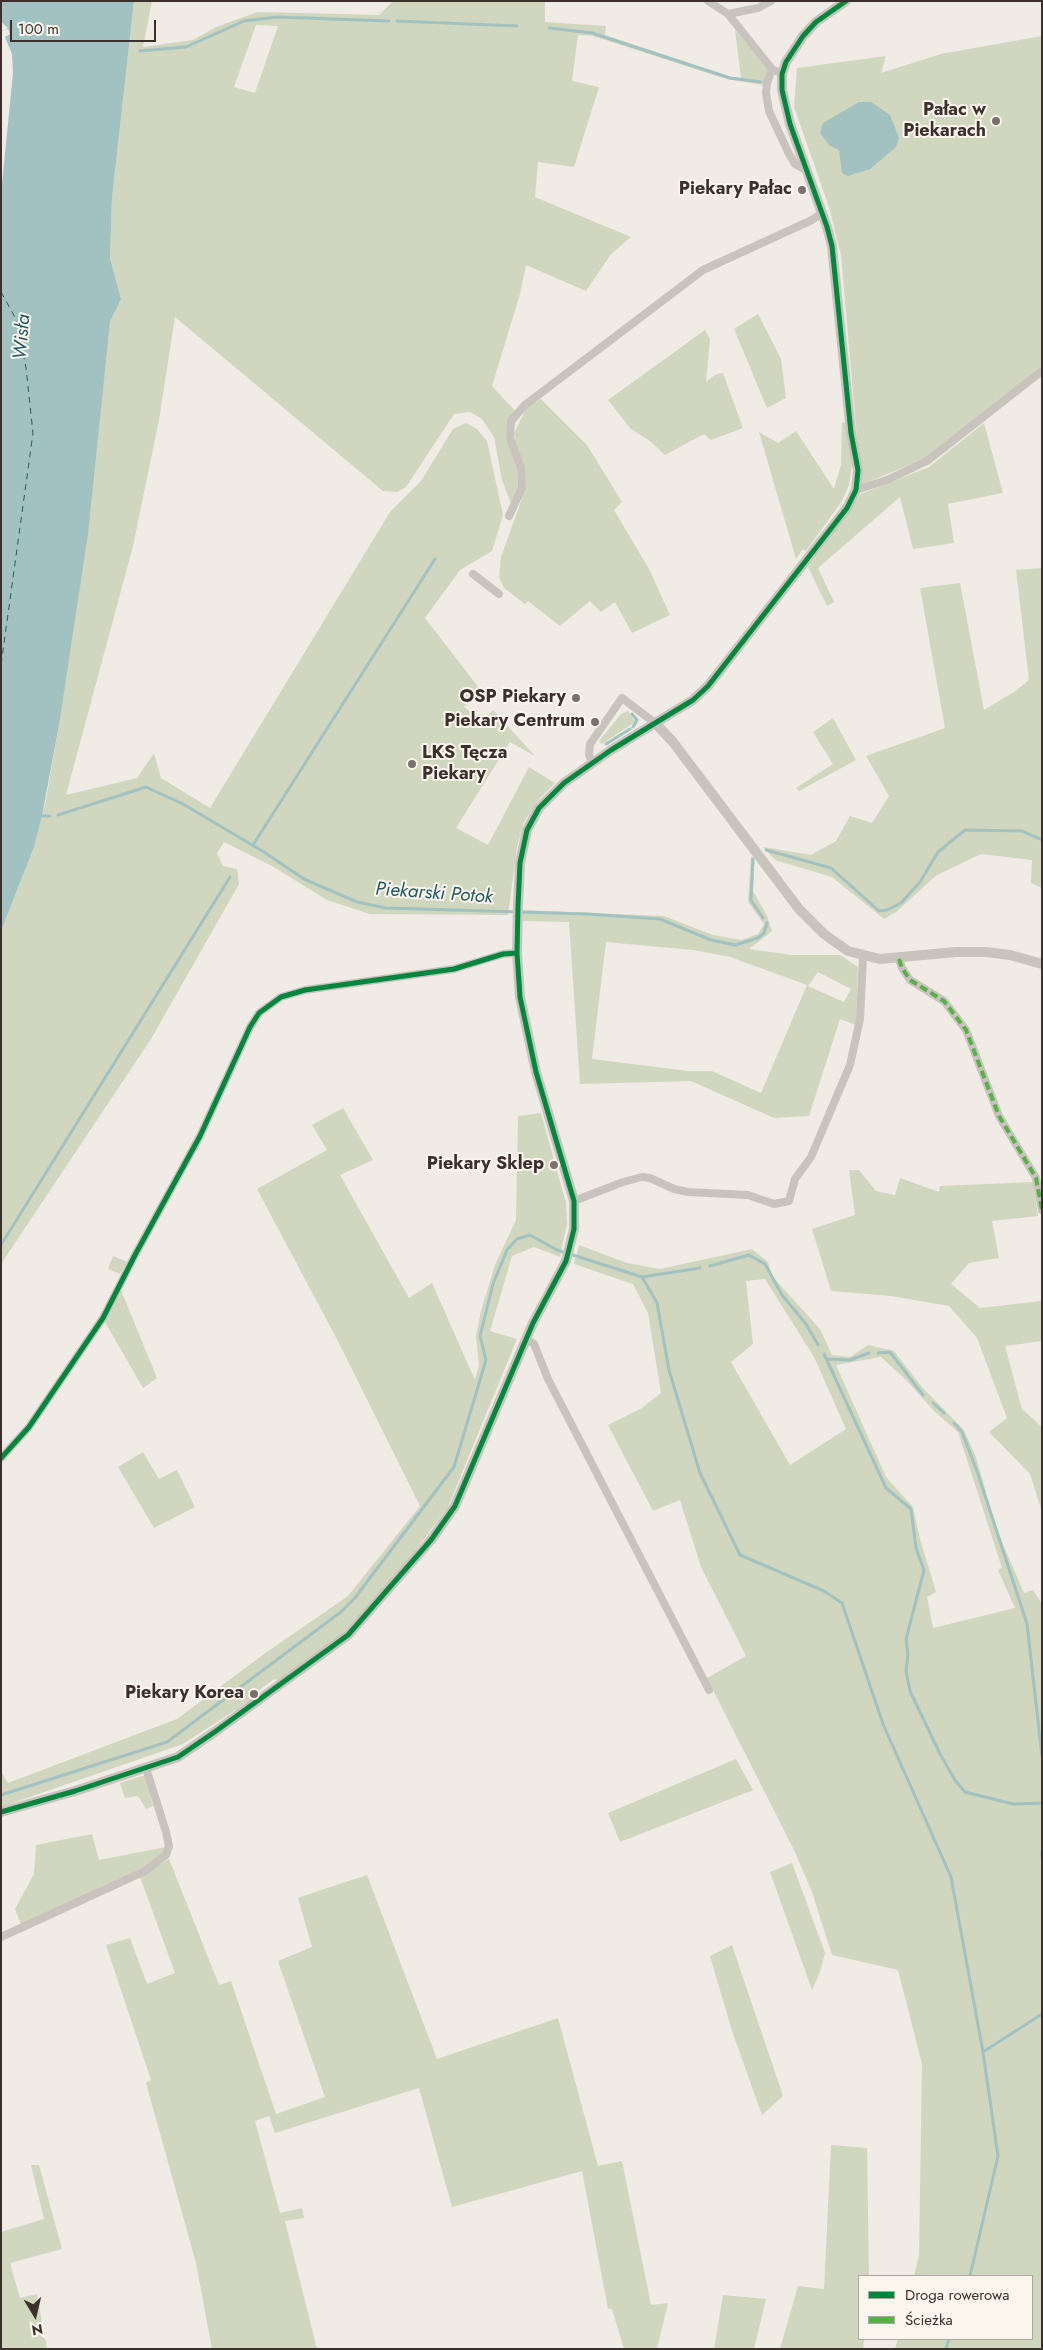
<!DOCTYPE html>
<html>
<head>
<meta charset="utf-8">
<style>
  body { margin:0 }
  #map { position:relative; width:1043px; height:2350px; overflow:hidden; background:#f0ebe5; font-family:Jost,sans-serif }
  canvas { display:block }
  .frame { position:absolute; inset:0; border:2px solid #3b302b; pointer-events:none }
  .legend { position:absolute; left:858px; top:2275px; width:175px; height:65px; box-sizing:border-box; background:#fbf5ee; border:1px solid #aea6a0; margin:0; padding:6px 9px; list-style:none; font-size:15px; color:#3b302b }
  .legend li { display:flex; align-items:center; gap:10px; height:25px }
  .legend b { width:25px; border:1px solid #aea6a0 }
  .north { position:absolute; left:10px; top:2290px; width:50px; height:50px; -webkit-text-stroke:4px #fbf5ee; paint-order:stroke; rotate:171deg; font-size:14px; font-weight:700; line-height:20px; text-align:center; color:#3b302b }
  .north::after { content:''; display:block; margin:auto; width:18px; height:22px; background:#3b302b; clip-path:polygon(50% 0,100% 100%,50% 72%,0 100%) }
  .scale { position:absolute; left:10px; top:20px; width:146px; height:22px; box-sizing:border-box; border:2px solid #3b302b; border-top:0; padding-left:6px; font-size:15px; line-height:18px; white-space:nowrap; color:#3b302b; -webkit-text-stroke:4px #fbf5ee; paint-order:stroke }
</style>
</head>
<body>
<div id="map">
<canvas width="1043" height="2350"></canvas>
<div class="frame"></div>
<ul class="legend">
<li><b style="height:6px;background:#00873e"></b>Droga rowerowa</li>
<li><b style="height:6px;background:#57b246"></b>Ścieżka</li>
</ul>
<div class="north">N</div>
<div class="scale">100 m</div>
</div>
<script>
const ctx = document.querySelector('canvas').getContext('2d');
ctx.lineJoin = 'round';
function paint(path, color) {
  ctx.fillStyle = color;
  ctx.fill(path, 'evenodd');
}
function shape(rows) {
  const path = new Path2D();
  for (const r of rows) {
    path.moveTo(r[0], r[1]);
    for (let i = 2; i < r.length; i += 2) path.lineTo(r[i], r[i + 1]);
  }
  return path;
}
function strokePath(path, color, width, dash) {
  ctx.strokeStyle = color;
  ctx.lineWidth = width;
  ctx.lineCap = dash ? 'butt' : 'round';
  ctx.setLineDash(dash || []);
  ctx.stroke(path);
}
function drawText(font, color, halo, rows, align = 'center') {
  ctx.font = font + ' Jost,sans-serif';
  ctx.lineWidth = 4;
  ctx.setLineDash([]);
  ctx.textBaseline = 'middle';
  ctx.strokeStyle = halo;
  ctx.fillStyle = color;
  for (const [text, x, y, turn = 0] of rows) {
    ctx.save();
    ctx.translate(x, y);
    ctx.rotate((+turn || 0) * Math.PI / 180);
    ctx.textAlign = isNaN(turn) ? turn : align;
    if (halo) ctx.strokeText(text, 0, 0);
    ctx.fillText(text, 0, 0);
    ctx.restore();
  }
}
paint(shape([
  [134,1,152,1,143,47,193,40,216,27,258,12,379,15,393,1,545,1,545,22,606,26,605,35,731,77,741,78,735,30,770,71,764,85,726,79,593,36,578,35,572,81,599,87,574,167,538,162,535,197,631,237,611,254,586,291,526,265,520,294,492,386,515,411,507,423,508,441,517,468,518,490,511,504,502,480,494,437,482,419,470,412,454,414,406,487,397,492,383,491,175,317,159,420,133,546,66,795,137,778,154,753,161,778,210,808,390,512,421,481,453,429,466,423,477,429,487,441,503,515,492,551,460,570,425,618,479,688,464,707,483,721,493,710,535,756,510,742,456,828,488,845,529,767,555,783,540,798,524,822,517,847,508,915,370,914,327,900,272,866,224,842,217,853,223,866,237,869,239,884,151,1039,1,1264,1,931,34,847,46,800,59,725,110,322,121,299,110,258,112,198],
  [256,25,278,26,255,93,234,87],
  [1042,36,1042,366,926,458,861,485,841,255,829,207,794,107,797,68,886,56,881,73,941,54],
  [758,314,781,359,786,398,767,408,734,329],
  [705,330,710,339,706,382,715,375,723,373,743,428,711,440,704,434,665,455,650,441,631,429,608,400],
  [541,399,587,445,622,502,614,510,649,569,670,615,632,633,615,602,601,612,590,601,560,626,528,601,525,604,504,588,499,578,501,557,525,490,514,433,527,407],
  [842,422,845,423,852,465,849,485,842,501,806,551,803,549,796,559,759,432,778,443,796,431,834,489,841,465],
  [984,423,1003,493,948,504,954,543,913,549,900,497,818,568,834,602,827,606,808,567,861,494,929,467],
  [1042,568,1042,888,1031,883,1032,860,981,854,937,875,896,912,884,919,832,877,775,860,763,847,811,855,836,841,850,816,872,823,889,796,866,756,945,728,920,588,960,583,984,710,1014,692,1029,680,1016,570],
  [628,711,635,722,602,744,599,741,621,714],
  [833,718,856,760,799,791,796,788,833,764,813,732],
  [751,856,754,860,753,891,767,916,772,931,749,949,792,955,840,955,858,967,856,1025,840,1019,809,1116,774,1118,691,1081,580,1084,569,922,523,921,522,910,664,916,713,935,742,940,758,934,764,924,748,902],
  [606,942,693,950,730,957,807,985,761,1093,712,1071,688,1071,592,1059],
  [818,972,851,989,844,1002,808,986],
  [343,1108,373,1160,340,1175,409,1298,432,1283,475,1380,479,1365,476,1336,481,1311,495,1265,516,1220,518,1116,541,1113,566,1203,567,1224,560,1257,534,1247,512,1256,490,1331,517,1339,448,1507,396,1576,341,1635,278,1680,274,1679,249,1698,251,1700,183,1744,1,1807,1,1771,8,1783,177,1719,264,1654,348,1596,420,1506,340,1345,257,1189,327,1150,312,1125],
  [849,1170,859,1170,876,1191,895,1195,900,1178,939,1192,940,1186,1033,1182,1038,1216,992,1221,999,1258,969,1263,951,1284,980,1308,1042,1301,1042,1341,1005,1346,1022,1409,1042,1427,1042,1512,1030,1474,989,1432,1007,1418,977,1338,949,1306,891,1296,831,1291,812,1229,855,1215],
  [579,1245,627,1263,660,1269,752,1249,768,1262,772,1276,820,1329,832,1355,850,1357,868,1345,894,1351,922,1387,964,1430,976,1457,996,1528,1024,1593,1033,1590,1042,1604,1042,2349,895,2349,898,2339,1032,2339,1032,2276,914,2276,919,2255,922,2064,898,1970,832,1955,812,1892,795,1852,707,1678,746,1656,701,1567,680,1500,653,1511,608,1425,642,1408,661,1393,648,1313,633,1284,574,1264],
  [765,1279,814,1357,846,1429,790,1465,731,1362,753,1344,746,1281],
  [881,1357,908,1382,934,1411,958,1432,1002,1568,998,1570,1015,1608,933,1628,927,1597,936,1592,920,1539,913,1507,886,1477,836,1365],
  [113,1256,127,1262,120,1274,108,1269],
  [121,1290,157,1378,143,1388,105,1322],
  [143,1452,159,1479,177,1470,195,1507,154,1528,118,1467],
  [736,1759,753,1790,620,1842,608,1813],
  [145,1775,153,1806,146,1809,138,1796,125,1798,120,1783],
  [92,1834,99,1860,166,1847,159,1858,144,1867,21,1924,15,1909,34,1874,36,1845],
  [169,1859,219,1985,231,1981,276,2114,325,2097,278,1961,312,1947,298,1898,321,1890,367,1875,437,2059,558,2018,598,2166,622,2161,651,2305,668,2303,657,2349,624,2349,612,2309,608,2309,582,2171,452,2207,419,2088,275,2133,269,2116,255,2121,280,2213,302,2208,304,2218,285,2221,317,2349,212,2349,196,2263,146,2083,151,2080,106,1945,130,1938,147,1984,175,1973,140,1877],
  [792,1863,825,1953,820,1972,812,1990,770,1872],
  [732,1945,783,2096,762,2115,732,2031,710,1956],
  [831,2145,867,2148,869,2276,859,2276,859,2339,864,2339,863,2349,780,2349,798,2286,824,2289],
  [31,2165,39,2165,62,2249,10,2263,20,2298,37,2294,47,2349,1,2349,1,2232,44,2219],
  [723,2295,766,2299,754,2349,714,2349]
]), '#d1d6bf');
paint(shape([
  [1,1,134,1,112,198,110,258,121,299,110,322,88,534,59,725,42,816,34,847,1,931,1,194,13,73,12,54,5,37,10,34,8,29,1,31,8,28,1,22],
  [859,102,871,102,890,115,899,138,896,147,870,169,848,176,842,173,839,150,830,146,820,133,823,123]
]), '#a1c2c1');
strokePath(shape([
  [397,21,517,26],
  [549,28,592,33,730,78,761,82],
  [140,51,186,47,244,21,277,17,389,21],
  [632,714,637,720,633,727],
  [606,744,630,729],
  [58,815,146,787,183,804,264,852,304,879,357,902,386,908,587,914,660,919,711,940,735,945,758,938,764,933,767,923],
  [38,816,50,816],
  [253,845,435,559],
  [766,850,831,868,879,911,887,910,901,903,920,882,938,852,965,830,1022,831,1042,840],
  [753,859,751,900,763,918],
  [1,1245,230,877],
  [710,1266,749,1255,765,1264,782,1295,806,1324,818,1345],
  [642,1277,657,1303,669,1370,700,1473,740,1555,824,1591,842,1603,883,1724,951,1877,983,2052,998,2156,970,2276],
  [878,1353,890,1352,923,1395],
  [824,1354,886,1488,911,1509,916,1548,924,1570,906,1639,908,1655,906,1671,910,1691,940,1754,955,1780,965,1792,1013,1804,1042,1803],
  [827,1359,850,1360,869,1353],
  [933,1403,944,1413],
  [954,1423,962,1432,978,1474,1027,1624,1042,1756],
  [1,1795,167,1742,342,1611,354,1599,454,1467,486,1360,480,1336,493,1284,507,1250,517,1239,530,1235,557,1250,642,1277,700,1268],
  [1042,1851,1042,1857],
  [983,2052,1042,2014],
  [946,2349,949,2339]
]), '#a1c2c1', 3);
strokePath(shape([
  [1,292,17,321,26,368,33,433,1,665]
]), '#1f5a5e', 1, [6, 5]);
strokePath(shape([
  [708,1,728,14,772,69,782,74],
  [728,14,758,8,771,1],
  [772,69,767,83,766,93,769,111,789,154,795,164,806,170],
  [856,490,887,480,927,461,1042,371],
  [509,516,522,488,521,468,510,438,511,421,525,405,703,270,812,220,822,213],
  [473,574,499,594],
  [592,762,589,755,590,744,622,698,655,723],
  [899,959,902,968,910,980,944,1001,966,1030,999,1116,1036,1178,1042,1210],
  [574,1201,623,1182,642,1177,650,1178,674,1189,688,1192,748,1195,774,1204,789,1201,795,1179,811,1157,850,1065,860,1019,863,957],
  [526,1339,534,1344,548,1379,709,1690],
  [1,1458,29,1427,103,1318,135,1255,200,1136,250,1027,259,1013,281,997,305,990,454,969,503,954,517,953],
  [1,1937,145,1871,166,1855,169,1846,166,1832,146,1768]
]), '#c9c3be', 8);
strokePath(shape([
  [655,723,673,742,799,909,824,934,848,951,880,959,956,952,986,952,1010,955,1042,964],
  [1,1812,75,1791,178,1757,216,1731,348,1635,431,1540,455,1506,533,1323,566,1261,574,1229,574,1201,536,1072,520,997,517,953,518,906,520,863,527,830,539,808,564,783,611,750,693,700,708,686,847,508,856,490,858,470,851,433,832,246,827,227,790,124,782,90,782,74,786,62,803,36,816,22,846,1]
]), '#c9c3be', 10);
strokePath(shape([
  [899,959,902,968,910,980,944,1001,966,1030,999,1116,1036,1178,1042,1210]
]), '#57b246', 4, [8, 4]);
strokePath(shape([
  [1,1458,29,1427,103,1318,135,1255,200,1136,250,1027,259,1013,281,997,305,990,454,969,503,954,517,953],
  [1,1812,75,1791,178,1757,216,1731,348,1635,431,1540,455,1506,533,1323,566,1261,574,1229,574,1201,536,1072,520,997,517,953,518,906,520,863,527,830,539,808,564,783,611,750,693,700,708,686,847,508,856,490,858,470,851,433,832,246,827,227,790,124,782,90,782,74,786,62,803,36,816,22,846,1]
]), '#00873e', 5);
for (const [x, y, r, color] of [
  [996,121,5,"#7a716c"],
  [802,190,5,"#7a716c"],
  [576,698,5,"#7a716c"],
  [595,722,5,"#7a716c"],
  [412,764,5,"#7a716c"],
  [554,1165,5,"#7a716c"],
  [254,1694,5,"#7a716c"]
]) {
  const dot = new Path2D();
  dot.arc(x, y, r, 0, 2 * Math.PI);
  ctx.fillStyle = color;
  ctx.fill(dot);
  strokePath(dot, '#fbf5ee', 2);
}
drawText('bold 18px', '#3b302b', '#fbf5ee', [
  ["Pałac w",986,111],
  ["Piekarach",986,132],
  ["Piekary Pałac",792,190],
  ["OSP Piekary",566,698],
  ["Piekary Centrum",585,722],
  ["LKS Tęcza",422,754,"left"],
  ["Piekary",422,775,"left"],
  ["Piekary Sklep",544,1165],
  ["Piekary Korea",244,1694]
], 'right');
drawText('italic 19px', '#1f5a5e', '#fbf5ee', [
  ["Wisła",23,337,-85],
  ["Piekarski Potok",434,894,4]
]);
</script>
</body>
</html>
